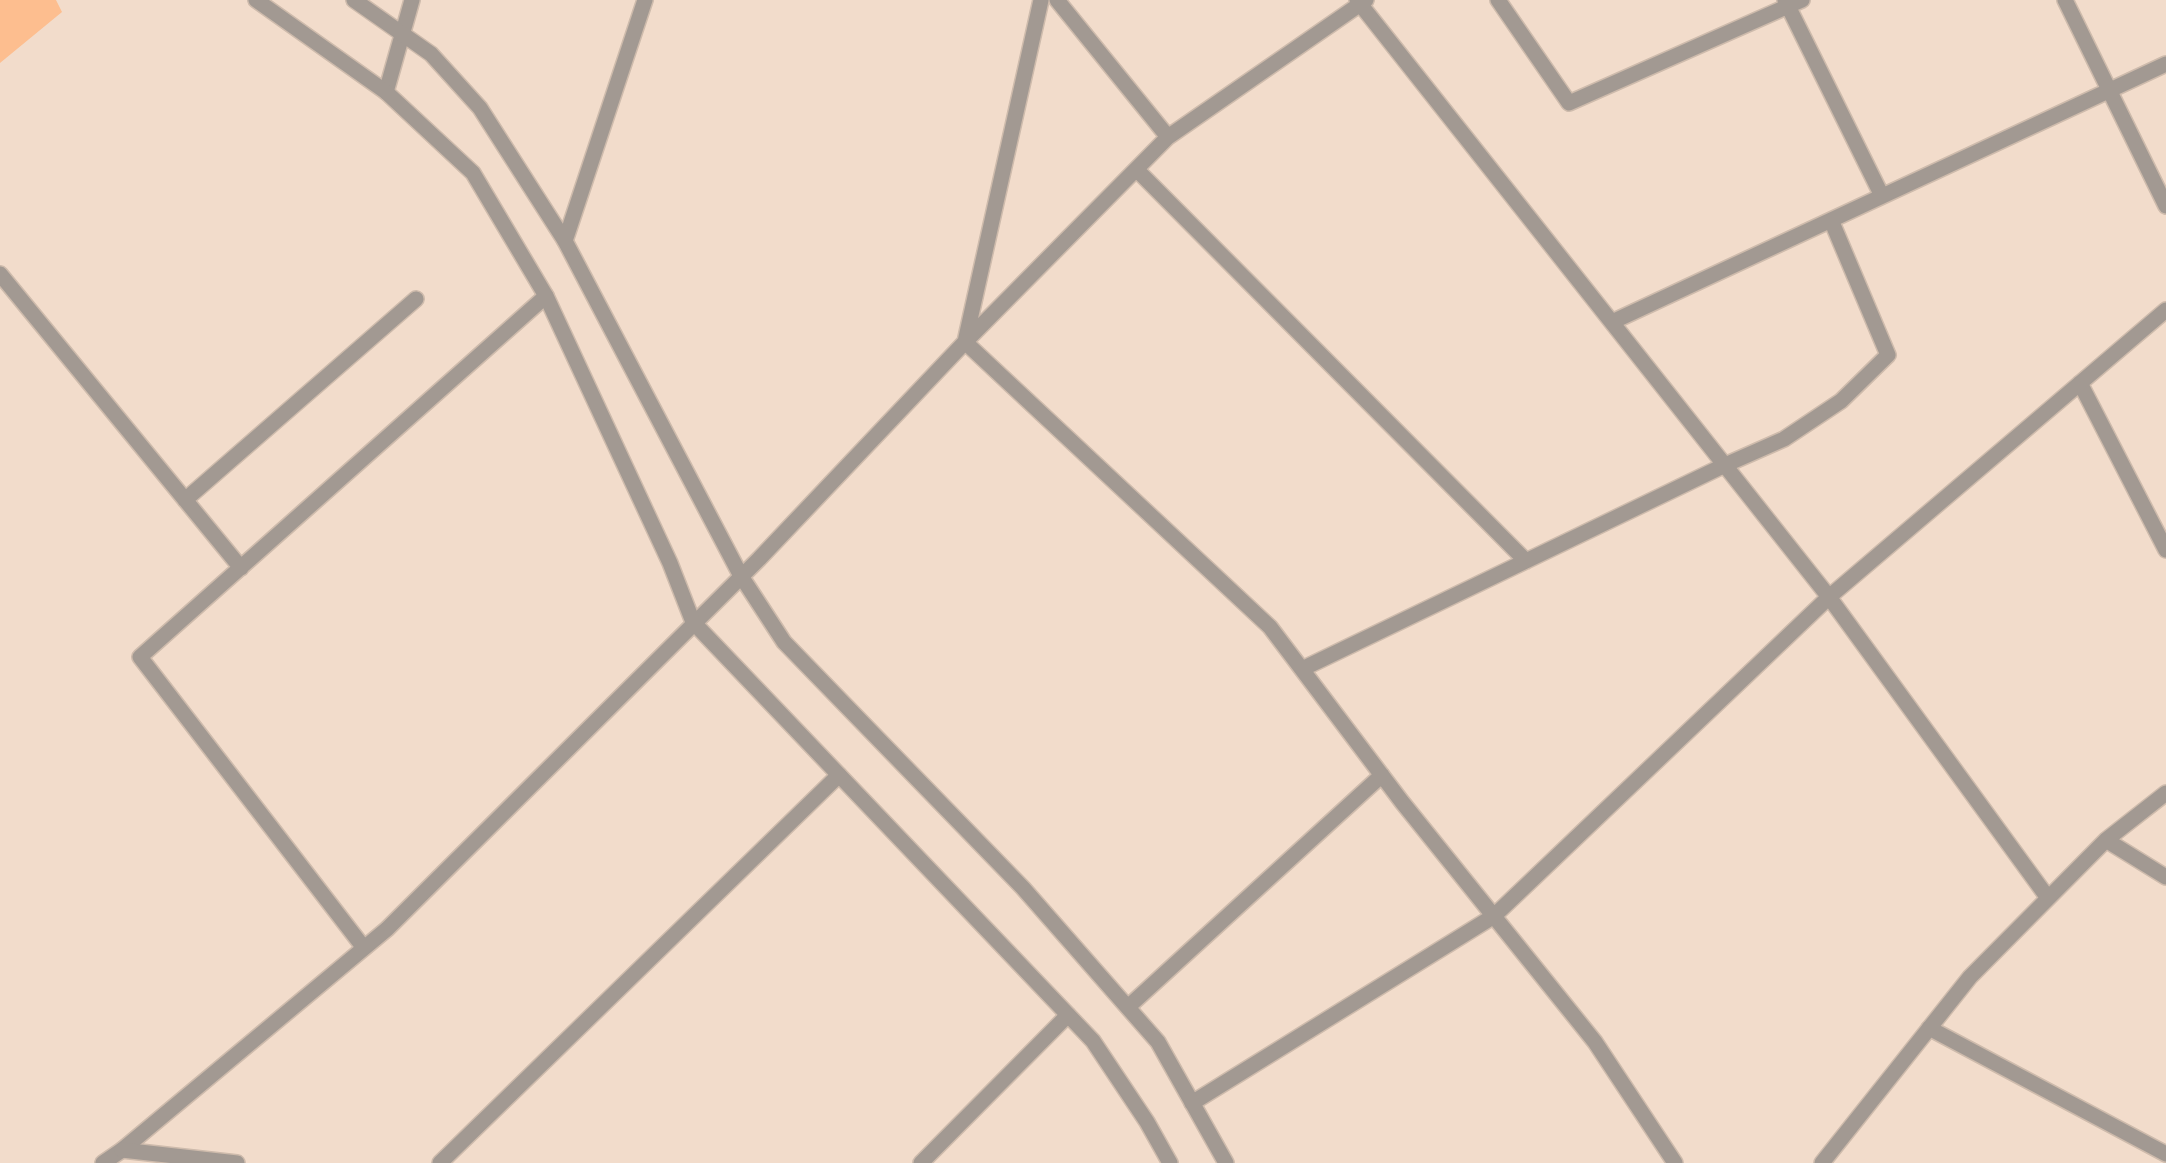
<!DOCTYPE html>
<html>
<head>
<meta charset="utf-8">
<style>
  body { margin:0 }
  canvas { display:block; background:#f2dccb }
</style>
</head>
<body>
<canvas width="2166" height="1163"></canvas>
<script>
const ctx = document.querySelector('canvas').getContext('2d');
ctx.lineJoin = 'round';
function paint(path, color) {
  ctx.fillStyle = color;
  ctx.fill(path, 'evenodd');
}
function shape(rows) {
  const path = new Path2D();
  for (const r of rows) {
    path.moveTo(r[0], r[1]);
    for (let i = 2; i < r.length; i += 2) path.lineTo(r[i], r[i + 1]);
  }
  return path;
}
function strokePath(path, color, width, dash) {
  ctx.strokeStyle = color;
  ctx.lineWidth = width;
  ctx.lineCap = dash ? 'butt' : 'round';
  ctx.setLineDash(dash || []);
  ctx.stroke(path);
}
paint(shape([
  [0,0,56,0,62,12,0,63]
]), '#fdbe8f');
const minor = shape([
  [1041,0,965,342,1270,627,1402,802,1595,1042,1675,1163],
  [1057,0,1168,137],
  [1357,0,1829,597,2048,898],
  [1498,0,1569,103,1802,0],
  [1785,0,1882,196],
  [2065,0,2166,206],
  [386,92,412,0],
  [1137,170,1526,561],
  [565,241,645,0],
  [0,274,241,568],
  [1612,322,2166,64],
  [2080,383,2166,550],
  [185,500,416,299],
  [1302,669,1725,465,1784,439,1841,401,1888,355,1831,220],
  [2106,840,2166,877],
  [364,948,140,657,546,296],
  [1128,1007,1382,775],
  [1929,1028,2166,1154],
  [1192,1103,1494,916,1829,597,2166,310],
  [103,1163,122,1150,387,929,759,559,965,342,1168,137,1366,0],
  [440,1163,839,775],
  [921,1163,1068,1015],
  [1822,1163,1970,977,2106,840,2166,793]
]);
const tertiary = shape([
  [256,0,386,92,473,173,546,296,670,563,693,622,1093,1041,1147,1122,1170,1163],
  [354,0,431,54,480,108,565,241,741,576,784,642,1023,888,1158,1042,1226,1163],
  [122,1150,237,1163]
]);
strokePath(minor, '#cebbac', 18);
strokePath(tertiary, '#cebbac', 18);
strokePath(minor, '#a29992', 15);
strokePath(tertiary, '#a29992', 15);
</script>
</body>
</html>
